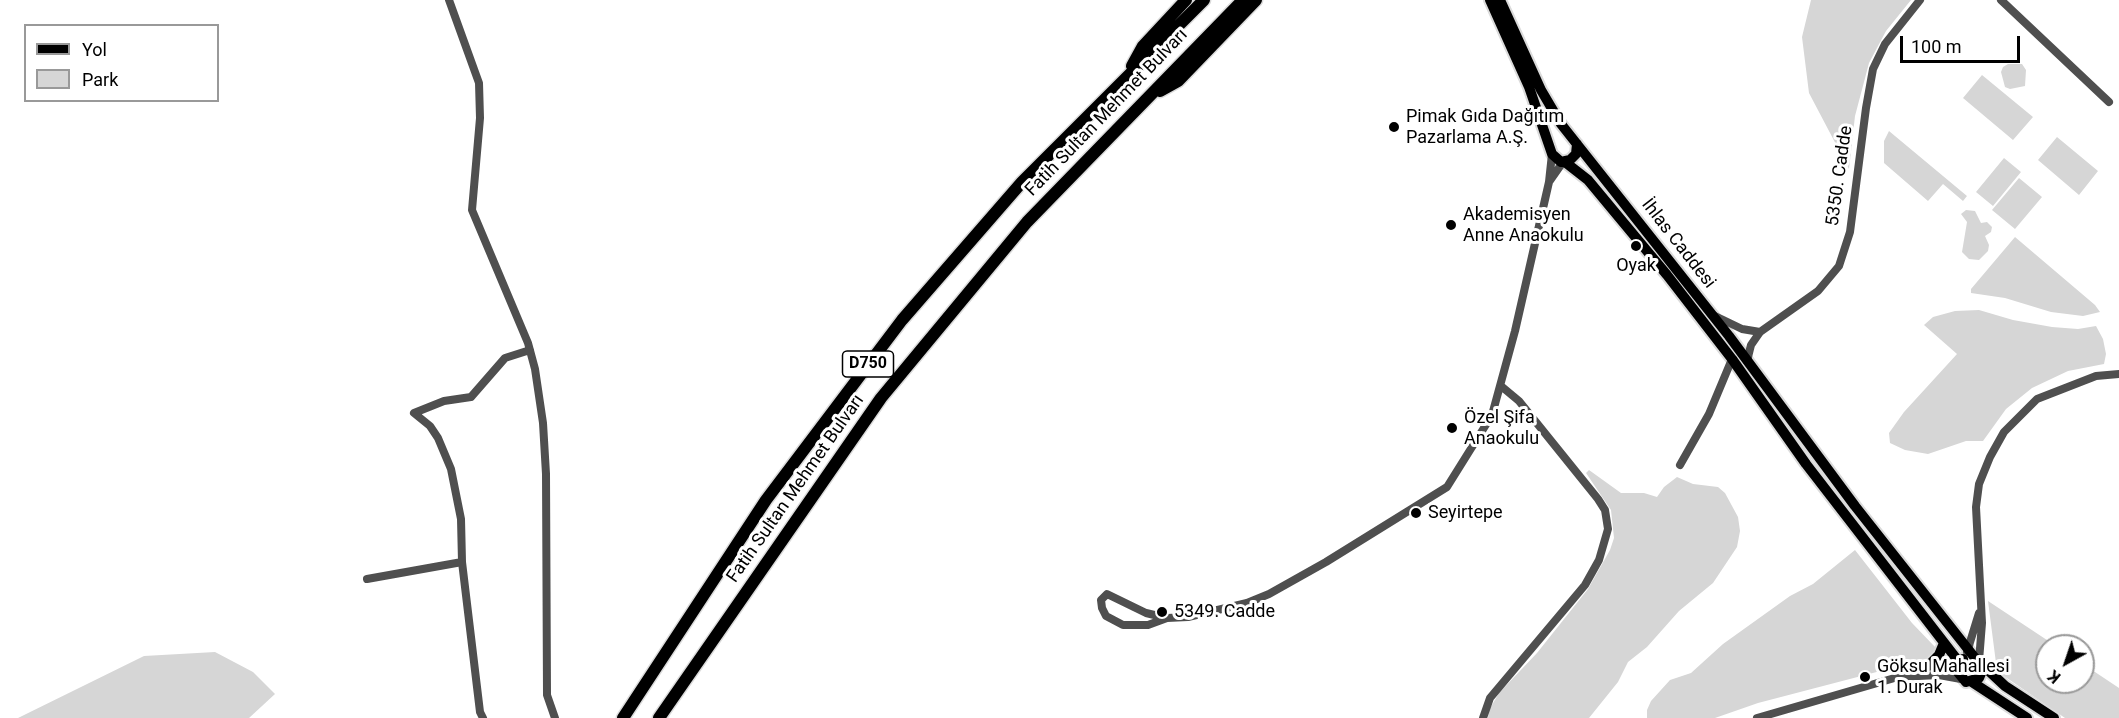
<!DOCTYPE html>
<html>
<head>
<meta charset="utf-8">
<style>
  body { margin:0 }
  #map { position:relative; width:2119px; height:718px; overflow:hidden; background:#fff; font-family:Roboto,sans-serif }
  canvas { display:block }
  .legend { position:absolute; left:24px; top:24px; width:195px; height:78px; box-sizing:border-box; background:#fff; border:2px solid #999; margin:0; padding:8px 10px; list-style:none; font-size:18px; color:#000 }
  .legend li { display:flex; align-items:center; gap:12px; height:30px }
  .legend b { width:30px; border:2px solid #999 }
  .north { position:absolute; left:2035px; top:634px; width:60px; height:60px; box-sizing:border-box; background:#fff; border:2px solid #999; border-radius:50%; rotate:220deg; font-size:16px; font-weight:700; line-height:24px; text-align:center; color:#000 }
  .north::after { content:''; display:block; margin:auto; width:21px; height:27px; background:#000; clip-path:polygon(50% 0,100% 100%,50% 72%,0 100%) }
  .scale { position:absolute; left:1900px; top:36px; width:120px; height:27px; box-sizing:border-box; border:3px solid #000; border-top:0; padding-left:8px; font-size:18px; line-height:21px; white-space:nowrap; color:#000; -webkit-text-stroke:4px #fff; paint-order:stroke }
</style>
</head>
<body>
<div id="map">
<canvas width="2119" height="718"></canvas>
<ul class="legend">
<li><b style="height:8px;background:#000"></b>Yol</li>
<li><b style="height:16px;background:#d6d6d6"></b>Park</li>
</ul>
<div class="north">K</div>
<div class="scale">100 m</div>
</div>
<script>
const ctx = document.querySelector('canvas').getContext('2d');
ctx.lineJoin = 'round';
function paint(path, color) {
  ctx.fillStyle = color;
  ctx.fill(path, 'evenodd');
}
function shape(rows) {
  const path = new Path2D();
  for (const r of rows) {
    path.moveTo(r[0], r[1]);
    for (let i = 2; i < r.length; i += 2) path.lineTo(r[i], r[i + 1]);
  }
  return path;
}
function strokePath(path, color, width, dash) {
  ctx.strokeStyle = color;
  ctx.lineWidth = width;
  ctx.lineCap = dash ? 'butt' : 'round';
  ctx.setLineDash(dash || []);
  ctx.stroke(path);
}
function drawText(font, color, halo, rows, align = 'center') {
  ctx.font = font + ' Roboto,sans-serif';
  ctx.lineWidth = 6;
  ctx.setLineDash([]);
  ctx.textBaseline = 'middle';
  ctx.strokeStyle = halo;
  ctx.fillStyle = color;
  for (const [text, x, y, turn = 0] of rows) {
    ctx.save();
    ctx.translate(x, y);
    ctx.rotate((+turn || 0) * Math.PI / 180);
    ctx.textAlign = isNaN(turn) ? turn : align;
    if (halo) ctx.strokeText(text, 0, 0);
    ctx.fillText(text, 0, 0);
    ctx.restore();
  }
}
paint(shape([
  [1811,0,1911,0,1886,31,1869,63,1855,116,1849,169,1809,93,1802,37],
  [2022,64,2026,70,2025,86,2010,89,2005,87,2001,72,2003,67,2008,64],
  [1982,75,2033,117,2013,140,1963,98],
  [1889,131,1967,196,1963,201,1943,184,1928,201,1884,163,1884,141],
  [2057,137,2098,171,2079,195,2038,160],
  [2004,158,2021,172,1993,206,1976,192],
  [2019,178,2042,197,2015,229,1992,210],
  [1966,210,1975,211,1981,223,1987,222,1992,227,1991,232,1985,236,1989,245,1988,251,1979,260,1969,259,1962,252,1967,222,1961,214],
  [2015,237,2095,305,2100,312,2083,316,2051,312,2005,298,1971,293,1971,289],
  [1979,310,2013,320,2052,327,2078,329,2096,326,2103,339,2106,354,2104,364,2068,371,2032,388,2006,409,1983,441,1966,441,1928,454,1905,450,1890,443,1889,433,1904,412,1957,354,1924,325,1933,317,1955,311],
  [1589,470,1621,493,1644,493,1657,497,1664,487,1677,477,1693,484,1718,487,1725,493,1738,517,1740,531,1737,547,1713,583,1679,611,1647,647,1628,662,1618,682,1589,718,1488,718,1489,710,1499,693,1537,653,1588,589,1610,550,1614,538,1611,510,1586,473],
  [1855,550,1912,623,1936,648,1934,657,1758,703,1715,718,1647,718,1647,710,1651,701,1670,680,1691,673,1723,644,1790,596,1813,584],
  [1988,601,2056,646,2047,646,2047,682,2083,682,2083,664,2119,688,2119,718,2065,718,2001,674,1996,663],
  [215,652,253,672,275,694,249,718,18,718,144,656]
]), '#d6d6d6');
const major = shape([
  [1490,0,1529,87,1552,154,1561,162,1570,160,1576,154,1577,144],
  [1500,0,1541,90,1561,124,1729,336,1855,506,1975,658,2005,686,2054,718],
  [1565,162,1588,180,1667,275,1732,359,1806,464,1959,662],
  [1963,659,1957,671,1966,682,1979,678,1982,671,1981,663],
  [1928,666,1939,655,1944,643],
  [1972,682,2027,718]
]);
const highway = shape([
  [1132,66,1143,46,1186,0],
  [1160,91,1178,81,1256,0],
  [623,718,766,500,902,320,1022,182,1204,0],
  [659,718,881,398,1027,222,1243,0]
]);
strokePath(major, '#dbdbdb', 14);
strokePath(highway, '#dbdbdb', 15);
strokePath(shape([
  [449,0,479,83,480,118,472,210,528,343,535,369,543,423,546,474,547,695,555,718],
  [2001,0,2109,102],
  [1549,182,1552,154],
  [1715,316,1742,329,1760,332],
  [1747,361,1751,345,1760,332,1818,291,1839,266,1850,232,1866,108,1873,69,1885,44,1920,0],
  [1680,465,1709,414,1732,359],
  [367,579,462,562],
  [1167,618,1148,625,1123,625,1106,616,1102,608,1101,600,1107,594,1146,613,1167,618,1188,617,1247,603,1269,594,1326,562,1447,487,1492,415,1515,331,1549,182,1563,162],
  [1967,652,1979,613],
  [1979,661,1982,623,1976,507,1979,484,1990,457,2004,432,2037,399,2096,376,2119,374],
  [1901,675,1913,669,1959,663],
  [483,718,480,712,462,562,461,519,451,469,438,438,430,426,414,413,444,401,471,397,505,358,530,350],
  [1483,718,1490,698,1585,585,1599,560,1608,529,1605,510,1598,499,1519,401,1501,386],
  [1757,718,1898,677,1939,675,1961,679]
]), '#4f4f4f', 8);
strokePath(major, '#000', 10);
strokePath(highway, '#000', 12);
for (const [x, y, r, color] of [
  [1394,127,6,"#000"],
  [1451,225,6,"#000"],
  [1636,246,6,"#000"],
  [1452,428,6,"#000"],
  [1416,513,6,"#000"],
  [1162,612,6,"#000"],
  [1865,677,6,"#000"]
]) {
  const dot = new Path2D();
  dot.arc(x, y, r, 0, 2 * Math.PI);
  ctx.fillStyle = color;
  ctx.fill(dot);
  strokePath(dot, '#fff', 2);
}
for (const [x, y, w] of [
  [868,364,51]
]) {
  const box = new Path2D();
  box.roundRect(x - w / 2, y - 13, w, 26, 4.5);
  ctx.fillStyle = '#fff';
  ctx.fill(box);
  strokePath(box, '#000', 1.5);
}
drawText('bold 16px', '#000', null, [
  ["D750",868,364]
]);
drawText('18px', '#000', '#fff', [
  ["Fatih Sultan Mehmet Bulvarı",1107,113,-46],
  ["5350. Cadde",1840,176,-82],
  ["İhlas Caddesi",1678,244,52],
  ["Fatih Sultan Mehmet Bulvarı",796,489,-55]
]);
drawText('18px', '#000', '#fff', [
  ["Pimak Gıda Dağıtım",1406,117],
  ["Pazarlama A.Ş.",1406,138],
  ["Akademisyen",1463,215],
  ["Anne Anaokulu",1463,236],
  ["Oyak",1636,266,"center"],
  ["Özel Şifa",1464,418],
  ["Anaokulu",1464,439],
  ["Seyirtepe",1428,513],
  ["5349. Cadde",1174,612],
  ["Göksu Mahallesi",1877,667],
  ["1. Durak",1877,688]
], 'left');
</script>
</body>
</html>
